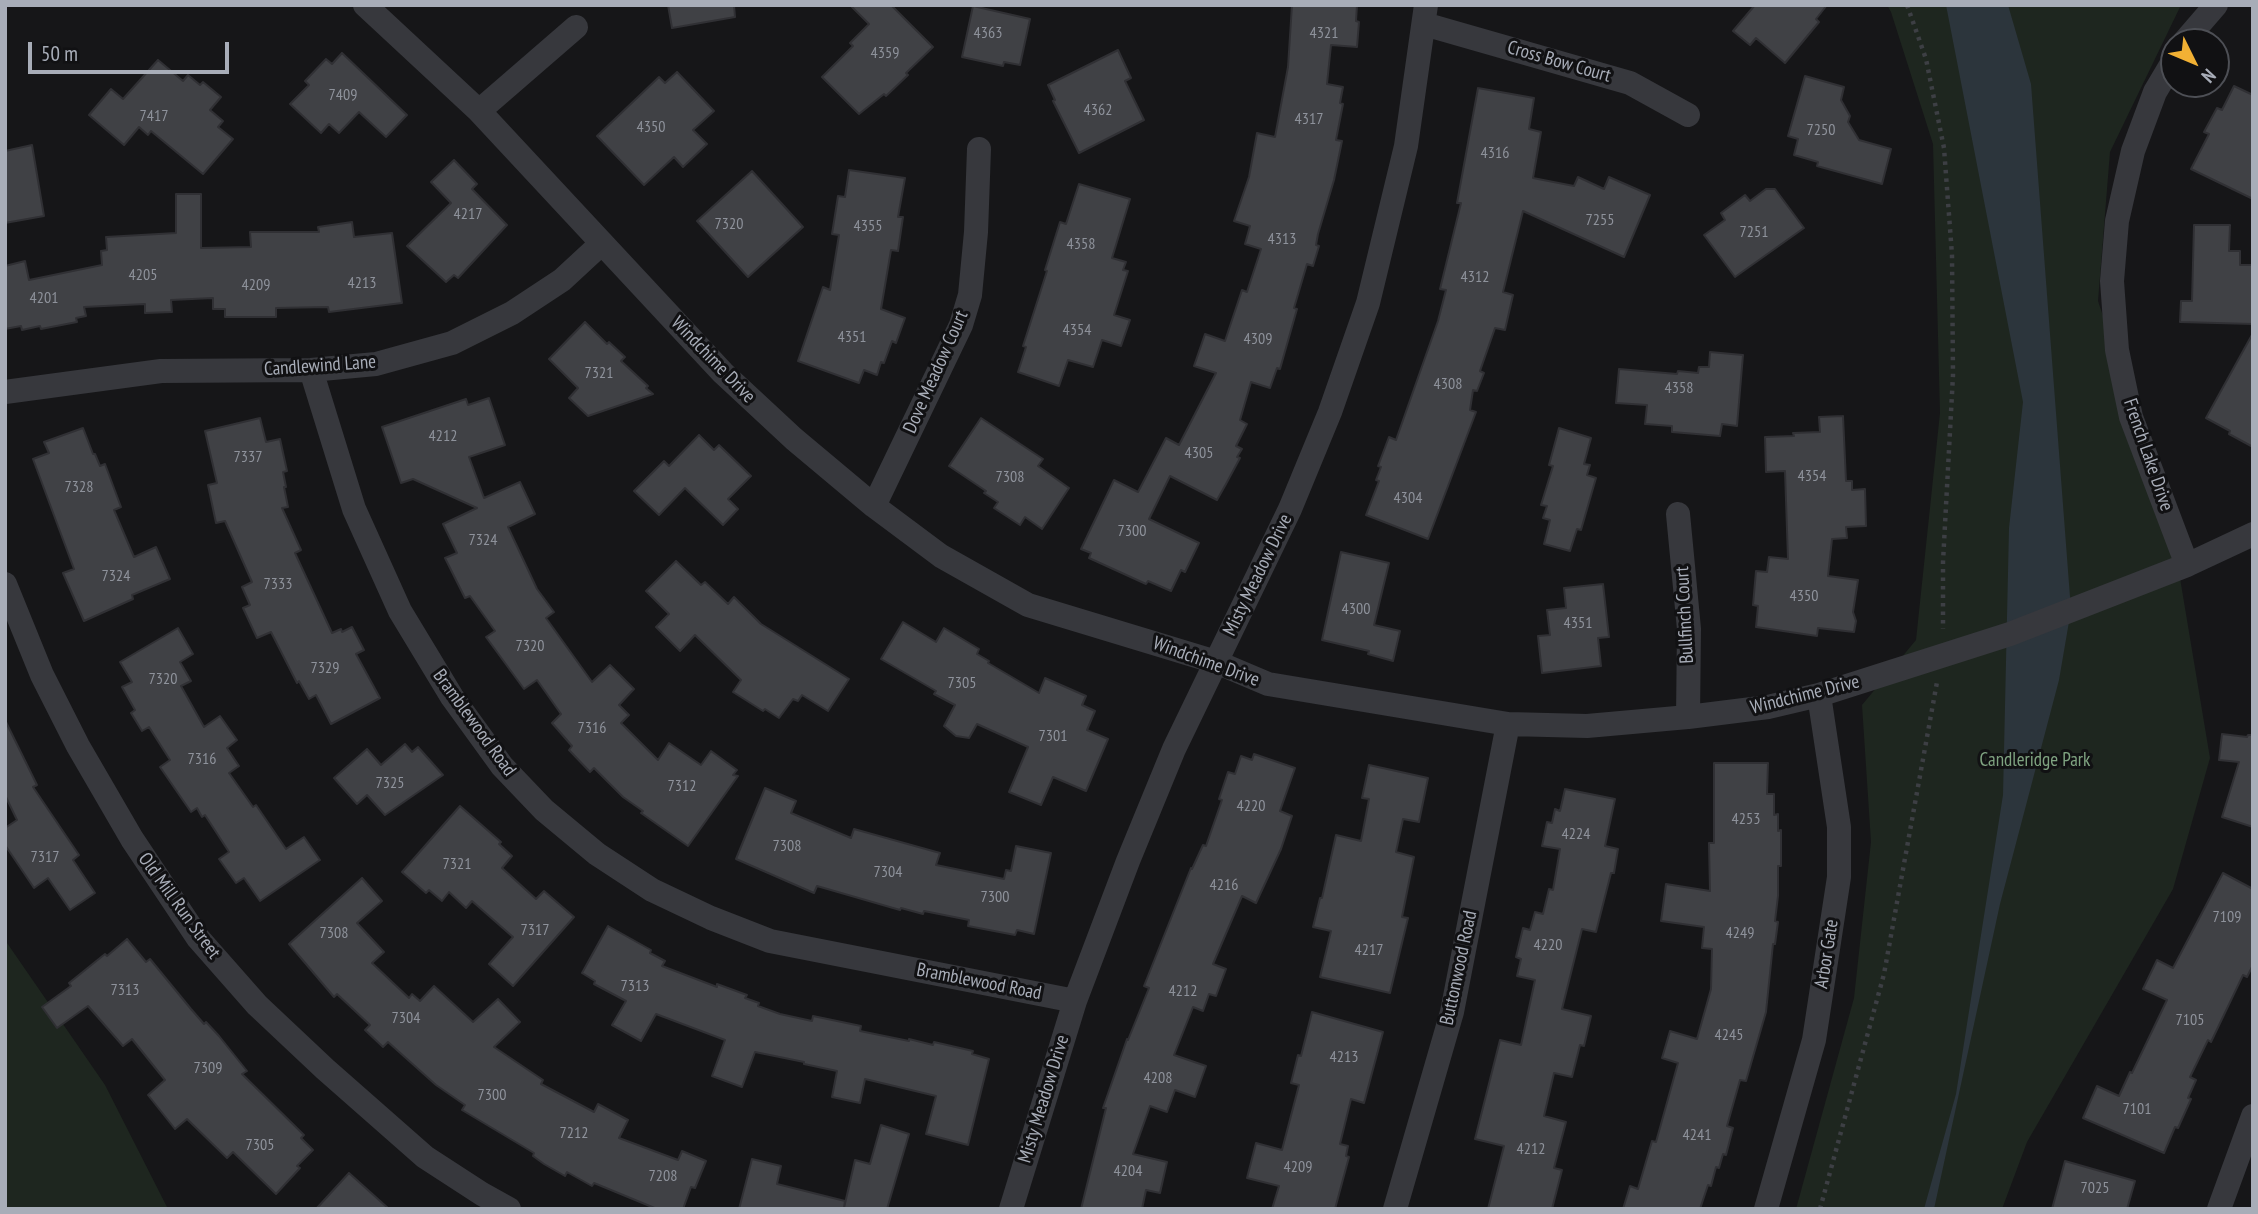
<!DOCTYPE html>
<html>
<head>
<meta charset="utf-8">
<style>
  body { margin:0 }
  #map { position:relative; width:2258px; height:1214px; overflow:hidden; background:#161618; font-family:"PT Sans Narrow",sans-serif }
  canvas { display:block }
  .frame { position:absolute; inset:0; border:7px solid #a8adb8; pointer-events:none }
  .north { position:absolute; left:2160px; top:28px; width:70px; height:70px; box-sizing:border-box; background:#111113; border:2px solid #4d4f55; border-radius:50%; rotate:133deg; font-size:19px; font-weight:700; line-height:28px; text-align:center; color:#a8adb8 }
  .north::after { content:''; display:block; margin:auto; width:24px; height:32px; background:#f2b134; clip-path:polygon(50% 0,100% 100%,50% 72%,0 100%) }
  .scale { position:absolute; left:28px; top:42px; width:201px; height:32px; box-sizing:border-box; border:4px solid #a8adb8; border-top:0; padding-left:9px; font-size:21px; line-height:24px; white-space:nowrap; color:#a8adb8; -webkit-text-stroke:5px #111113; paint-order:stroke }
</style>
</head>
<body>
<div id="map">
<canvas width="2258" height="1214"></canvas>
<div class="frame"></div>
<div class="north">N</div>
<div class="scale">50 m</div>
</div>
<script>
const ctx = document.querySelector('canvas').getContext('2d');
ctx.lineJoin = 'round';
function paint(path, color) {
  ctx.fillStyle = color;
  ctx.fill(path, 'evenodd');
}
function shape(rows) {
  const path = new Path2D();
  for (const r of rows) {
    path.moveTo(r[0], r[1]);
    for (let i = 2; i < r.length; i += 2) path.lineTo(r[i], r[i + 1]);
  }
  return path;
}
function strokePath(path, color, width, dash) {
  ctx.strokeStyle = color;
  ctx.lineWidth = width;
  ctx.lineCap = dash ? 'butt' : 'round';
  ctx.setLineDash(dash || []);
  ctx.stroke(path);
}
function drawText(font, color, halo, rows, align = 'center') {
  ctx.font = font + ' "PT Sans Narrow",sans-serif';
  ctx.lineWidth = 6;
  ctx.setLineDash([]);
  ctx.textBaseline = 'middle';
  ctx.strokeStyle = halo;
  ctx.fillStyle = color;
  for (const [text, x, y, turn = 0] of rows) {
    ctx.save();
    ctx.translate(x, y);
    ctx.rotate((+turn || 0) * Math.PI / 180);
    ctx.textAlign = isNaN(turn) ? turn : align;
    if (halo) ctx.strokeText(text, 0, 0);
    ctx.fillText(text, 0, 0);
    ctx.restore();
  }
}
paint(shape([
  [1887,5,2181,5,2110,152,2098,301,2170,518,2210,758,2173,889,2027,1142,2002,1209,1796,1209,1854,998,1871,842,1862,705,1916,640,1940,413,1933,144,1891,12],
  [5,940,105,1085,168,1209,5,1209]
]), '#1e261f');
paint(shape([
  [1946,5,2008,5,2031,84,2071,610,2059,680,2000,904,1934,1209,1924,1209,1956,1094,2003,795,2009,528,2023,402]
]), '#2c353c');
const building = shape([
  [668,5,734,5,735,17,672,28,668,5],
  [850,5,891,5,933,47,906,73,908,75,886,96,884,94,859,114,822,77,853,46,850,43,869,24,850,5],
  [1292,5,1357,5,1356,21,1359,22,1357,47,1331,45,1327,84,1343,87,1340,103,1343,104,1336,140,1342,141,1334,180,1318,234,1316,245,1319,246,1313,266,1307,264,1294,308,1297,309,1280,369,1277,368,1270,388,1251,382,1240,420,1247,424,1236,446,1242,449,1237,457,1240,458,1226,484,1217,500,1170,476,1149,519,1199,543,1185,572,1181,570,1171,591,1148,581,1146,584,1089,558,1091,553,1081,549,1114,480,1138,492,1166,438,1179,445,1216,373,1194,366,1205,334,1225,341,1242,290,1247,292,1261,249,1245,244,1250,226,1234,221,1249,177,1257,133,1275,137,1288,67,1292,5],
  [1755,5,1827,5,1816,19,1819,22,1785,63,1756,38,1750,45,1733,31,1755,5],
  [973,6,1030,19,1020,65,1004,62,1003,66,962,57,973,6],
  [1118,50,1131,78,1125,81,1144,120,1079,153,1053,101,1055,100,1048,85,1118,50],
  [342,53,407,115,386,137,359,112,339,133,329,124,321,133,290,104,309,85,305,81,326,59,332,64,342,53],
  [158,60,183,81,188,75,200,85,203,82,221,97,210,110,223,121,218,127,233,139,203,174,151,131,148,135,139,127,124,145,89,115,111,89,123,99,158,60],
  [677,72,714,111,693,130,707,144,683,167,674,157,644,185,597,136,659,77,665,83,677,72],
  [1805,76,1844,87,1841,100,1850,116,1848,122,1859,140,1891,149,1882,184,1817,166,1818,162,1794,155,1798,139,1788,136,1805,76],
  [2234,86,2253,95,2253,199,2191,169,2209,134,2204,132,2217,108,2222,110,2234,86],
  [1478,88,1534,98,1529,129,1541,132,1533,178,1574,186,1578,177,1604,189,1609,177,1650,195,1624,257,1523,211,1503,292,1513,295,1505,330,1495,328,1480,371,1484,373,1477,391,1473,390,1470,410,1476,412,1428,539,1366,515,1379,481,1376,480,1381,467,1378,466,1389,437,1396,440,1438,321,1446,290,1440,289,1461,203,1457,203,1478,88],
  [32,145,44,216,5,223,5,151,32,145],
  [454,160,477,184,472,189,507,225,458,278,454,275,446,282,407,246,451,203,431,182,454,160],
  [849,170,905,178,898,217,903,217,898,251,891,250,881,309,905,318,896,343,892,341,884,363,881,362,877,375,864,370,859,383,798,361,823,287,830,290,839,235,832,234,838,196,845,197,849,170],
  [752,171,803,227,748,277,697,221,752,171],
  [1079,184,1130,199,1112,258,1126,262,1123,270,1128,271,1114,315,1130,320,1121,346,1102,340,1093,367,1068,360,1059,386,1018,372,1026,347,1023,346,1047,271,1045,270,1060,222,1066,224,1079,184],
  [1766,189,1775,189,1804,228,1735,277,1704,235,1725,220,1721,213,1745,195,1750,201,1766,189],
  [176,194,201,194,201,248,251,247,250,232,319,232,318,227,352,222,354,237,392,233,402,303,329,312,328,307,276,308,276,317,225,317,225,309,213,309,213,298,171,300,172,312,145,313,145,304,84,307,86,316,76,318,77,322,41,329,40,326,22,330,21,326,5,329,5,266,25,261,29,280,102,265,101,251,107,250,106,237,176,233,176,194],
  [2194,225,2230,225,2229,251,2240,251,2240,265,2253,265,2253,324,2180,322,2181,301,2192,301,2194,225],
  [585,322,607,344,609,342,625,357,621,361,648,386,646,388,653,394,588,416,569,398,578,388,549,359,585,322],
  [2253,333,2253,447,2229,434,2230,431,2206,418,2253,333],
  [1710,352,1743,355,1737,426,1722,424,1720,436,1672,432,1672,426,1645,424,1647,405,1616,403,1619,369,1677,374,1678,371,1698,373,1699,367,1709,367,1710,352],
  [489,398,505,445,469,457,484,498,520,482,535,514,508,527,537,589,554,612,546,618,592,682,610,665,634,689,619,705,629,715,621,723,658,760,669,743,701,765,711,751,737,770,733,775,738,776,688,846,641,813,643,811,623,797,594,768,590,772,569,750,572,746,552,723,561,714,537,680,524,689,486,637,495,631,470,596,465,598,445,558,457,553,443,524,477,508,413,479,401,483,382,427,466,399,468,405,489,398],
  [1843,416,1846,481,1852,481,1852,490,1865,489,1866,526,1846,527,1847,538,1832,539,1828,576,1858,580,1853,612,1856,621,1854,632,1818,628,1817,636,1756,627,1758,606,1753,605,1756,571,1767,572,1769,557,1788,559,1785,471,1766,472,1765,437,1794,436,1793,433,1820,432,1819,417,1843,416],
  [260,418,266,442,280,439,287,471,283,472,286,487,284,487,288,507,282,508,301,550,295,553,332,633,341,629,342,632,352,627,364,650,356,654,380,698,331,724,316,695,309,699,299,681,297,683,271,632,257,638,243,608,250,605,242,587,252,582,225,521,216,523,208,485,217,483,205,431,260,418],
  [981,418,1043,459,1038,466,1069,488,1042,529,1025,517,1020,525,994,508,998,502,984,493,986,491,949,466,981,418],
  [83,428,93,454,95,454,100,466,105,464,121,507,114,510,134,557,156,547,170,579,132,595,133,599,84,621,63,573,74,569,33,459,49,453,44,442,83,428],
  [1559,428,1591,438,1584,464,1590,465,1587,475,1596,478,1581,530,1577,529,1570,551,1544,544,1550,520,1543,518,1547,506,1541,505,1553,466,1549,465,1559,428],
  [699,435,714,450,719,445,751,476,728,499,738,509,723,525,685,488,659,515,634,491,664,461,669,466,699,435],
  [1341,552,1389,563,1374,625,1400,631,1393,661,1368,654,1369,651,1322,640,1341,552],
  [676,561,701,585,705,582,728,604,734,597,761,624,849,679,828,711,802,695,798,701,793,699,779,718,765,709,763,711,733,692,741,680,695,635,680,651,656,627,669,614,646,591,676,561],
  [1603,584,1609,637,1598,638,1601,666,1542,673,1538,636,1550,635,1547,610,1566,608,1564,588,1603,584],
  [903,622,936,642,944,628,979,649,977,654,989,661,988,663,1039,693,1045,678,1086,696,1082,705,1095,711,1087,730,1108,739,1086,791,1053,777,1041,805,1009,792,1028,747,977,724,969,738,956,736,944,726,955,705,934,694,936,691,881,659,903,622],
  [178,628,193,654,180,662,191,681,181,686,204,727,220,716,237,740,227,748,239,766,229,773,253,807,256,805,286,849,304,837,320,860,260,901,244,878,236,883,219,859,229,852,205,815,202,817,197,808,191,812,160,767,170,760,149,727,142,731,131,713,135,710,122,687,132,682,120,662,178,628],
  [5,720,37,785,33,787,79,855,73,860,95,893,70,910,48,878,34,888,5,845,5,828,17,820,5,795,5,720],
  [2222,734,2247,737,2248,735,2253,735,2253,827,2222,817,2239,762,2219,760,2222,734],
  [405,744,412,752,418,747,443,775,385,815,367,795,357,804,334,778,367,749,381,765,405,744],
  [1254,754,1295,768,1280,811,1292,816,1281,849,1256,903,1242,896,1213,964,1226,969,1216,996,1209,994,1203,1011,1193,1007,1174,1055,1206,1066,1195,1097,1175,1090,1167,1112,1150,1106,1133,1154,1167,1162,1160,1193,1146,1190,1142,1209,1081,1209,1106,1108,1103,1108,1127,1039,1128,1040,1149,988,1144,986,1191,868,1192,869,1203,845,1206,846,1222,800,1219,799,1228,772,1235,774,1241,756,1252,760,1254,754],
  [1714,763,1768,763,1767,794,1774,794,1774,815,1778,814,1778,831,1781,830,1781,866,1778,866,1778,896,1775,921,1778,922,1775,944,1773,944,1766,1012,1746,1081,1740,1080,1727,1126,1733,1128,1726,1155,1723,1154,1719,1168,1716,1167,1711,1186,1708,1185,1700,1209,1623,1209,1630,1186,1638,1189,1652,1141,1656,1142,1678,1063,1662,1058,1670,1031,1697,1039,1711,989,1712,949,1702,948,1704,927,1661,921,1666,884,1710,891,1709,843,1714,843,1714,763],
  [1369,765,1428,778,1419,822,1403,819,1396,852,1414,857,1402,917,1408,918,1390,993,1320,977,1331,931,1313,927,1320,898,1322,898,1336,835,1361,841,1369,799,1362,798,1369,765],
  [765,788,796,801,791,813,851,838,854,829,940,853,936,865,1004,879,1006,870,1011,871,1016,846,1051,853,1034,934,1017,930,1015,935,968,926,969,920,924,911,923,914,901,908,900,910,817,886,814,893,736,859,765,788],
  [1565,789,1615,799,1605,846,1618,849,1614,873,1611,873,1596,932,1582,929,1562,1009,1591,1016,1584,1046,1580,1045,1572,1077,1554,1073,1544,1116,1566,1122,1554,1168,1562,1170,1552,1209,1488,1209,1504,1146,1475,1139,1500,1040,1521,1045,1535,980,1517,976,1521,959,1516,957,1523,928,1530,930,1535,912,1543,914,1549,889,1553,890,1560,849,1542,846,1547,822,1552,823,1555,809,1560,811,1565,789],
  [460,806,501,842,499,844,512,856,502,868,536,899,544,891,574,917,513,986,489,964,513,937,472,901,466,908,449,892,442,901,429,890,426,893,402,872,460,806],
  [2223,873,2253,889,2253,965,2247,977,2243,975,2211,1042,2208,1040,2190,1077,2196,1080,2188,1098,2191,1099,2178,1128,2175,1127,2164,1153,2083,1118,2097,1086,2119,1096,2130,1072,2132,1073,2167,1000,2143,989,2157,960,2173,968,2223,873],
  [362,878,382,901,357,923,384,952,372,963,409,998,412,994,420,1001,434,986,473,1022,498,999,520,1022,494,1047,543,1080,541,1084,594,1112,598,1104,628,1120,619,1138,678,1160,682,1151,706,1161,695,1188,691,1187,683,1209,657,1209,594,1183,592,1186,567,1172,565,1176,544,1164,533,1156,534,1153,462,1110,465,1105,436,1085,388,1042,383,1047,365,1030,370,1025,337,994,334,997,289,944,362,878],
  [608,926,651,950,650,953,665,961,662,966,717,987,717,984,747,995,745,998,759,1003,758,1006,780,1014,812,1021,813,1016,861,1026,860,1031,909,1041,909,1039,933,1045,934,1042,973,1051,972,1054,989,1059,968,1145,926,1134,936,1096,865,1079,860,1103,832,1097,837,1071,804,1064,804,1062,755,1052,742,1087,712,1076,725,1040,656,1014,641,1041,612,1025,626,1001,594,984,595,981,582,973,608,926],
  [127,939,146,962,150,959,191,1009,204,1024,206,1022,219,1036,247,1071,242,1074,304,1135,301,1138,313,1150,297,1166,300,1168,276,1194,233,1152,227,1158,187,1119,175,1129,148,1095,165,1080,132,1039,123,1046,88,1006,57,1028,42,1007,71,986,69,983,105,954,107,956,127,939],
  [1312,1012,1383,1032,1364,1103,1351,1099,1340,1144,1348,1146,1346,1156,1349,1157,1335,1209,1272,1209,1279,1186,1247,1178,1256,1143,1282,1150,1299,1085,1291,1083,1298,1055,1301,1056,1312,1012],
  [881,1125,909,1134,887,1209,739,1209,752,1159,781,1166,777,1184,845,1201,844,1208,855,1160,870,1164,881,1125],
  [2065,1161,2135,1181,2127,1209,2052,1209,2065,1161],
  [349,1173,389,1209,316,1209,349,1173]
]);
paint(building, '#404145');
strokePath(building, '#303034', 2);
strokePath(shape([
  [1907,5,1926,59,1944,148,1952,255,1953,375,1943,562,1943,629],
  [1820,1209,1884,974,1937,682]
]), '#3d3f44', 4.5, [3.5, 5]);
strokePath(shape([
  [365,5,479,111,723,373,794,439,874,506,941,556,1028,605,1216,662,1268,684,1508,724,1587,726,1688,717,1768,707,1819,695,2010,634,2187,565,2253,534],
  [1424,24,1630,83,1688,115],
  [2184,42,2216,5],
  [2174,60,2155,92,2133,151,2117,221,2112,281,2117,350,2131,417,2187,565],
  [479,111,576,27],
  [311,370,354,509,400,611,452,697,502,766,544,810,597,854,652,890,711,918,770,941,1075,1001],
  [5,392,161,371,311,370,376,364,452,343,512,313,562,280,602,243],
  [874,506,961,325,970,295,976,232,979,149],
  [1678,514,1689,629,1688,717],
  [5,584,42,675,78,746,132,839,198,938,257,1005,325,1069,425,1157,482,1194,509,1209],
  [1011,1209,1075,1001,1128,861,1174,749,1290,509,1330,412,1368,303,1406,146,1426,5],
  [1395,1209,1452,1012,1508,724],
  [1766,1209,1814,1040,1839,877,1839,827,1819,695],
  [2219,1209,2253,1116]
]), '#37383d', 24);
drawText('16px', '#8e929b', null, [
  ["4363",988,33],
  ["4321",1324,33],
  ["4359",885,53],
  ["7409",343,95],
  ["4362",1098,110],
  ["7417",154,116],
  ["4317",1309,119],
  ["4350",651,127],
  ["7250",1821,130],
  ["4316",1495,153],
  ["4217",468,214],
  ["7255",1600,220],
  ["7320",729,224],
  ["4355",868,226],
  ["7251",1754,232],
  ["4313",1282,239],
  ["4358",1081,244],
  ["4205",143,275],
  ["4312",1475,277],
  ["4213",362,283],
  ["4209",256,285],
  ["4201",44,298],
  ["4354",1077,330],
  ["4351",852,337],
  ["4309",1258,339],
  ["7321",599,373],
  ["4308",1448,384],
  ["4358",1679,388],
  ["4212",443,436],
  ["4305",1199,453],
  ["7337",248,457],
  ["4354",1812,476],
  ["7308",1010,477],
  ["7328",79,487],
  ["4304",1408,498],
  ["7300",1132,531],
  ["7324",483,540],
  ["7324",116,576],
  ["7333",278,584],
  ["4350",1804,596],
  ["4300",1356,609],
  ["4351",1578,623],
  ["7320",530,646],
  ["7329",325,668],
  ["7320",163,679],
  ["7305",962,683],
  ["7316",592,728],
  ["7301",1053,736],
  ["7316",202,759],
  ["7325",390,783],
  ["7312",682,786],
  ["4220",1251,806],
  ["4253",1746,819],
  ["4224",1576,834],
  ["7308",787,846],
  ["7317",45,857],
  ["7321",457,864],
  ["7304",888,872],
  ["4216",1224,885],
  ["7300",995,897],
  ["7109",2227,917],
  ["7317",535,930],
  ["7308",334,933],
  ["4249",1740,933],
  ["4220",1548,945],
  ["4217",1369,950],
  ["7313",635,986],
  ["7313",125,990],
  ["4212",1183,991],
  ["7304",406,1018],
  ["7105",2190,1020],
  ["4245",1729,1035],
  ["4213",1344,1057],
  ["7309",208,1068],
  ["4208",1158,1078],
  ["7300",492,1095],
  ["7101",2137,1109],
  ["7212",574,1133],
  ["4241",1697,1135],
  ["7305",260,1145],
  ["4212",1531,1149],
  ["4209",1298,1167],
  ["4204",1128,1171],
  ["7208",663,1176],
  ["7025",2095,1188]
]);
drawText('19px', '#a8adb8', '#111113', [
  ["Cross Bow Court",1559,62,16],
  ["Windchime Drive",713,360,46],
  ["Candlewind Lane",320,366,-4],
  ["Dove Meadow Court",936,372,-66],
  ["French Lake Drive",2148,455,71],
  ["Misty Meadow Drive",1258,575,-64],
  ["Bullfinch Court",1685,615,-93],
  ["Windchime Drive",1206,662,20],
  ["Windchime Drive",1805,695,-14],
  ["Bramblewood Road",474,723,54],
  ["Old Mill Run Street",179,906,54],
  ["Arbor Gate",1827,954,-81],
  ["Buttonwood Road",1459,968,-78],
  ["Bramblewood Road",979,982,11],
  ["Misty Meadow Drive",1044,1099,-73]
]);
drawText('19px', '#7fa381', '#111113', [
  ["Candleridge Park",2035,761]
]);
</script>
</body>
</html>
